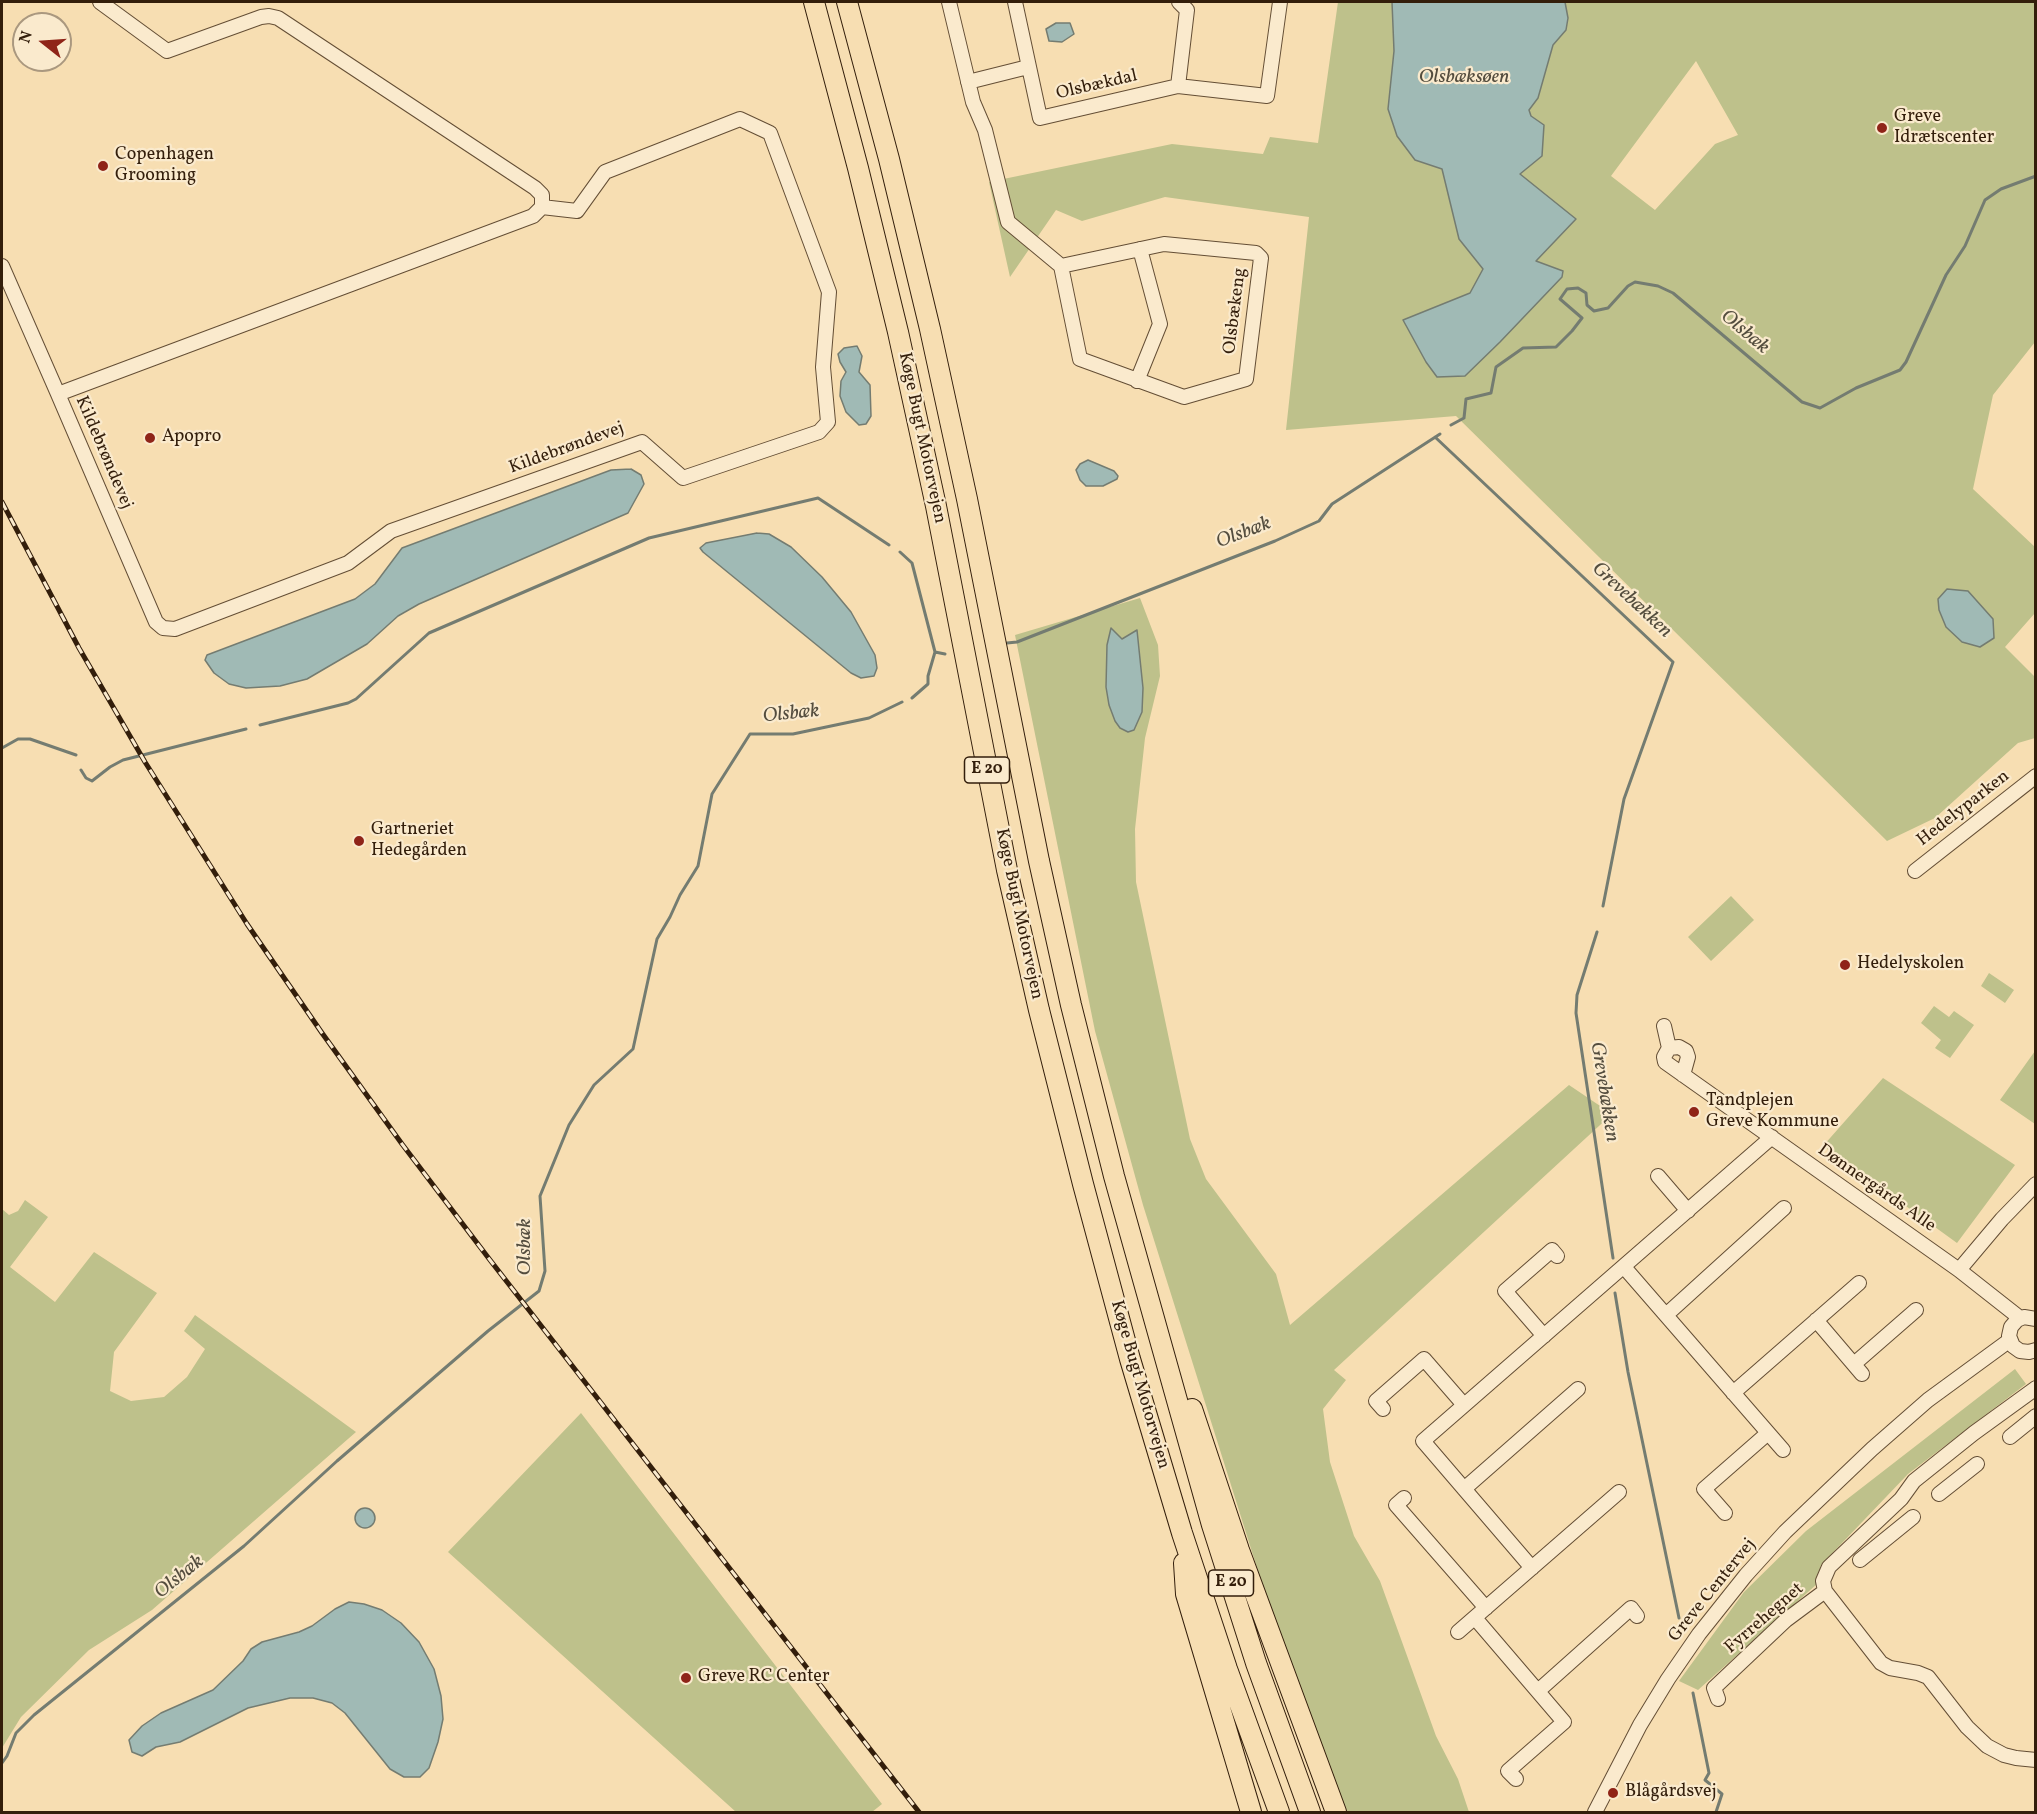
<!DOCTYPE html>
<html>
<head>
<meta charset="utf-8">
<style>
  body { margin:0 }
  #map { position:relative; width:2037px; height:1814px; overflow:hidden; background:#f7deb2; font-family:Vollkorn,serif }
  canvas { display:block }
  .frame { position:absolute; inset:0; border:3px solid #331e0b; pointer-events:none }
  .north { position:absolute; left:12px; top:12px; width:60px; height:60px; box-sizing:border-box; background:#faeacd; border:2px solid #aa987f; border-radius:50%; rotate:287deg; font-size:16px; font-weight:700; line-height:24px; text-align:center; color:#331e0b }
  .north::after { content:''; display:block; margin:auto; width:21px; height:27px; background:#8f2418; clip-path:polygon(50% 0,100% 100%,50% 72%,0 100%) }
</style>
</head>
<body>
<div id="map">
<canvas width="2037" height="1814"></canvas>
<div class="frame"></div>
<div class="north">N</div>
</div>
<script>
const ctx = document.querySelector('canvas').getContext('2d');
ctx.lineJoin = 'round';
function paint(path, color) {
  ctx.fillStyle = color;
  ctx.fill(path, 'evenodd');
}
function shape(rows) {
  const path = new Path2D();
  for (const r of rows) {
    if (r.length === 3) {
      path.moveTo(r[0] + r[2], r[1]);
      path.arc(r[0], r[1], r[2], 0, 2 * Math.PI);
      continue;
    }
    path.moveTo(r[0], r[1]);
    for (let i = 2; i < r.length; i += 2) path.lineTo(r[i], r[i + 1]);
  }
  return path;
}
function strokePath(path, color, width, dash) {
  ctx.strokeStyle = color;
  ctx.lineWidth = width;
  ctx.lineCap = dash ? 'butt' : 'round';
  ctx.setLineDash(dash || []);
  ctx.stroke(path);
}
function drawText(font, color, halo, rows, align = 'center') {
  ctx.font = font + ' Vollkorn,serif';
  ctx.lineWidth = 4.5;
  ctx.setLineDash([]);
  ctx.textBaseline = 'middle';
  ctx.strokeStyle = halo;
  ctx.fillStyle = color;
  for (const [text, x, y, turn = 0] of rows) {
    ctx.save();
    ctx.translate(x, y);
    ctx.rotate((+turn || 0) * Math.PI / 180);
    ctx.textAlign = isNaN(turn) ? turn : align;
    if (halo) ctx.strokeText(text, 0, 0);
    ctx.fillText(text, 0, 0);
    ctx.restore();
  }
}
paint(shape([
  [1338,2,2035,2,2035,342,1993,395,1973,489,2035,547,2035,613,2005,647,2035,677,2035,738,2018,743,1935,818,1887,841,1456,416,1286,430,1309,217,1165,197,1082,221,1056,210,1010,277,989,182,1172,144,1263,154,1270,137,1318,143],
  [1696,61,1738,135,1715,144,1655,210,1611,176],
  [1140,598,1158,645,1160,676,1145,738,1135,829,1136,882,1190,1139,1206,1179,1276,1274,1290,1325,1569,1085,1612,1114,1334,1370,1346,1380,1323,1409,1330,1462,1354,1536,1380,1581,1436,1736,1458,1779,1469,1812,1347,1812,1280,1641,1143,1205,1095,1031,1015,635],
  [1731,896,1754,920,1711,961,1688,937],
  [1989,973,2014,990,2005,1003,1981,986],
  [1934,1006,1949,1017,1954,1011,1974,1025,1950,1058,1935,1048,1941,1040,1921,1023],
  [2035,1051,2035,1124,2000,1100],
  [1883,1078,2015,1165,1957,1243,1823,1146],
  [25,1200,48,1217,10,1267,55,1302,94,1252,157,1293,114,1352,110,1391,131,1401,164,1397,187,1377,205,1349,184,1331,195,1315,356,1432,152,1610,89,1650,21,1717,2,1748,2,1209,9,1215,18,1211],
  [2015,1369,2026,1384,1908,1474,1821,1565,1817,1584,1698,1690,1679,1681,1744,1592,1806,1531],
  [581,1413,882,1804,872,1812,736,1812,448,1552]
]), '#bec18b');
const water = shape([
  [1392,2,1565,2,1568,18,1566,30,1553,45,1538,98,1529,110,1531,116,1544,125,1542,156,1520,174,1576,219,1536,261,1563,271,1562,277,1500,342,1465,376,1437,377,1426,362,1403,320,1470,293,1483,269,1459,239,1442,169,1415,160,1397,136,1388,109,1394,51,1392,2],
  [1056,23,1070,23,1074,34,1062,42,1049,41,1046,29,1056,23],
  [857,346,862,356,859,372,870,385,871,416,866,424,859,425,846,412,840,396,841,381,846,372,840,362,838,354,844,348,857,346],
  [1088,460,1114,471,1118,476,1117,479,1103,486,1086,486,1080,480,1076,470,1080,464,1088,460],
  [631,469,641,475,644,484,628,513,419,604,398,616,367,644,307,679,280,686,246,688,229,684,214,673,205,660,207,655,355,599,375,584,402,548,611,470,631,469],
  [757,533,769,534,791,547,822,577,851,612,875,655,877,668,874,676,861,678,851,673,703,552,700,548,706,543,757,533],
  [1947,589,1968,591,1993,619,1994,638,1980,647,1962,642,1946,627,1939,610,1938,599,1947,589],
  [1111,628,1122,639,1137,630,1143,688,1142,712,1134,730,1128,732,1120,728,1115,721,1109,705,1106,687,1107,645,1111,628],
  [365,1518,10],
  [349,1602,364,1604,382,1610,401,1623,419,1642,434,1669,441,1696,443,1719,438,1742,429,1768,420,1777,404,1777,390,1769,345,1713,332,1703,313,1698,290,1698,248,1708,180,1742,156,1747,142,1756,132,1752,129,1740,142,1726,161,1713,213,1690,243,1661,251,1649,262,1642,299,1632,312,1626,335,1609,349,1602]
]);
paint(water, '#a0bab5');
strokePath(water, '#747c71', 1.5);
strokePath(shape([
  [1451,425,1464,418,1466,399,1491,393,1496,367,1523,348,1556,347,1572,331,1582,318,1560,299,1567,289,1578,288,1586,293,1587,305,1594,311,1608,308,1628,286,1635,282,1658,286,1673,293,1802,402,1820,408,1856,388,1900,370,1906,362,1946,275,1965,246,1985,200,2001,189,2036,176],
  [1435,437,1673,662,1624,799,1603,906],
  [900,552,912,563,935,652],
  [1007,643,1017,642,1275,541,1319,521,1332,504,1440,434],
  [912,698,928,684,928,676,935,652,945,654],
  [260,725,348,703,356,699,429,633,649,538,818,498,889,545],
  [2,748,18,739,30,739,76,755],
  [81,770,86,778,92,781,110,767,123,760,246,729],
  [1597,932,1577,995,1576,1013,1613,1258],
  [1615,1293,1628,1372,1679,1618],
  [1693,1693,1709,1773,1705,1780,1722,1794,1716,1812],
  [2,1763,7,1756,16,1733,34,1715,244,1546,337,1461,488,1331,539,1291,545,1271,540,1196,569,1125,594,1085,633,1049,657,939,670,917,680,895,698,866,712,794,750,734,793,734,869,718,902,702]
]), '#747c71', 3);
const minor = shape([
  [949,2,973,102,985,130,1008,222,1061,266,1164,244,1256,253,1261,258,1246,379,1184,397,1080,359,1061,266],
  [1015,2,1040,118,1178,86,1267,96,1280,2],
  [968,82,1028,67],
  [1178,86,1187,10,1179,2],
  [2,266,58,394,533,216,542,207,542,195,535,188,278,18,269,16,261,17,167,51,100,2],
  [1137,381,1160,324,1140,249],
  [58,394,156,622,163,628,175,629,348,563,391,531,642,442,683,478,819,432,828,422,823,367,829,292,770,133,740,119,605,172,577,211,542,207],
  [1915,871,2036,776],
  [1664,1026,1669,1048,1664,1057,1665,1062,1959,1270,2020,1318],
  [1669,1048,1679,1047,1686,1051,1688,1057,1683,1075],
  [1658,1176,1688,1211],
  [1624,1267,1783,1450],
  [1959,1270,2002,1219,2036,1184],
  [1666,1315,1784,1208],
  [2036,1319,2024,1317,2017,1320,2011,1327,2009,1336,2013,1346,2020,1351,2029,1352,2036,1350],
  [1816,1320,1862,1374],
  [1544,1336,1505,1291,1552,1250,1557,1256],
  [1854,1364,1916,1310],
  [1733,1393,1859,1283],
  [1383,1409,1376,1401,1424,1359,1464,1405],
  [2010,1437,2036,1416],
  [1464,1489,1578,1389],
  [1939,1494,1977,1464],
  [1404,1498,1396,1505,1486,1608],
  [1725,1513,1704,1489,1768,1433],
  [1860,1560,1913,1517],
  [1532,1568,1423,1441,1772,1137],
  [1825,1591,1823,1581,1829,1567,1901,1499,1914,1481,1974,1433,2036,1388],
  [1475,1618,1564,1722,1508,1771,1516,1779],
  [1458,1632,1619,1492],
  [1538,1691,1631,1608,1637,1616],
  [1718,1699,1714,1688,1786,1620,1825,1591,1881,1663,1890,1668,1918,1673,1928,1677,1967,1727,1987,1746,2004,1755,2016,1758,2036,1760],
  [1595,1812,1640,1725,1668,1679,1699,1634,1746,1575,1785,1532,1872,1449,1928,1400,2010,1340]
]);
const highway = shape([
  [814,2,858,168,898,332,936,506,1007,870,1039,1010,1083,1184,1130,1359,1182,1533,1227,1669,1279,1812],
  [847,2,889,159,930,329,967,499,1039,861,1071,1005,1114,1176,1212,1525,1256,1663,1310,1812],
  [1192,1409,1239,1550,1336,1812],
  [1184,1563,1186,1594,1251,1812]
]);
strokePath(minor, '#644e35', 16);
strokePath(highway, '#331e0b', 22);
strokePath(minor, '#faeacd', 14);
strokePath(highway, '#f7deb2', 20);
const rail = shape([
  [2,502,79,648,145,762,247,924,322,1033,402,1144,490,1260,919,1812]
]);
strokePath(rail, '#331e0b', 5);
strokePath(rail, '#faeacd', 3, [9]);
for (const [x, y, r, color] of [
  [1882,128,6,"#8f2418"],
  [103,166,6,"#8f2418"],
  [150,438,6,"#8f2418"],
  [359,841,6,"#8f2418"],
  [1845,965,6,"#8f2418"],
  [1694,1112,6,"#8f2418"],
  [686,1678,6,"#8f2418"],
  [1613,1793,6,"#8f2418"]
]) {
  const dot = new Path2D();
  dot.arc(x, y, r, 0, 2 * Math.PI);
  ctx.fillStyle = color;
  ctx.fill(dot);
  strokePath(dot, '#faeacd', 2);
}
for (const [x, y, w] of [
  [987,770,45],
  [1231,1583,45]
]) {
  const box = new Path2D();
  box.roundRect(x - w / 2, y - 13, w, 26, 4.5);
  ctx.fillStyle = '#faeacd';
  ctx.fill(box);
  strokePath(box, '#331e0b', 1.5);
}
drawText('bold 16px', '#331e0b', null, [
  ["E 20",987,770],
  ["E 20",1231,1583]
]);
drawText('18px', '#331e0b', '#faeacd', [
  ["Olsbækdal",1097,86,-13],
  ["Olsbækeng",1236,311,-83],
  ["Køge Bugt Motorvejen",921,438,78],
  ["Kildebrøndevej",567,449,-20],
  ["Kildebrøndevej",103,453,67],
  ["Hedelyparken",1964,809,-38],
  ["Køge Bugt Motorvejen",1018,914,78],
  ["Dønnergårds Alle",1876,1189,35],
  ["Køge Bugt Motorvejen",1139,1385,74],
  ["Greve Centervej",1713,1591,-51],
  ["Fyrrehegnet",1765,1619,-41]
]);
drawText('18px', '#331e0b', '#faeacd', [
  ["Greve",1894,118],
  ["Idrætscenter",1894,139],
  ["Copenhagen",115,156],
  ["Grooming",115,177],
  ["Apopro",162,438],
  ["Gartneriet",371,831],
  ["Hedegården",371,852],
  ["Hedelyskolen",1857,965],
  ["Tandplejen",1706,1102],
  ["Greve Kommune",1706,1123],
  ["Greve RC Center",698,1678],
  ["Blågårdsvej",1625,1793]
], 'left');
drawText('italic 20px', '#544d3e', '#faeacd', [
  ["Olsbæksøen",1464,78],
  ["Olsbæk",1744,333,40],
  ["Olsbæk",1244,534,-21],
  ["Grevebækken",1631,601,43],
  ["Olsbæk",791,715,-6],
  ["Grevebækken",1603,1092,81],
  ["Olsbæk",526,1247,-90],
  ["Olsbæk",180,1578,-39]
]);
</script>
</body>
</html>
